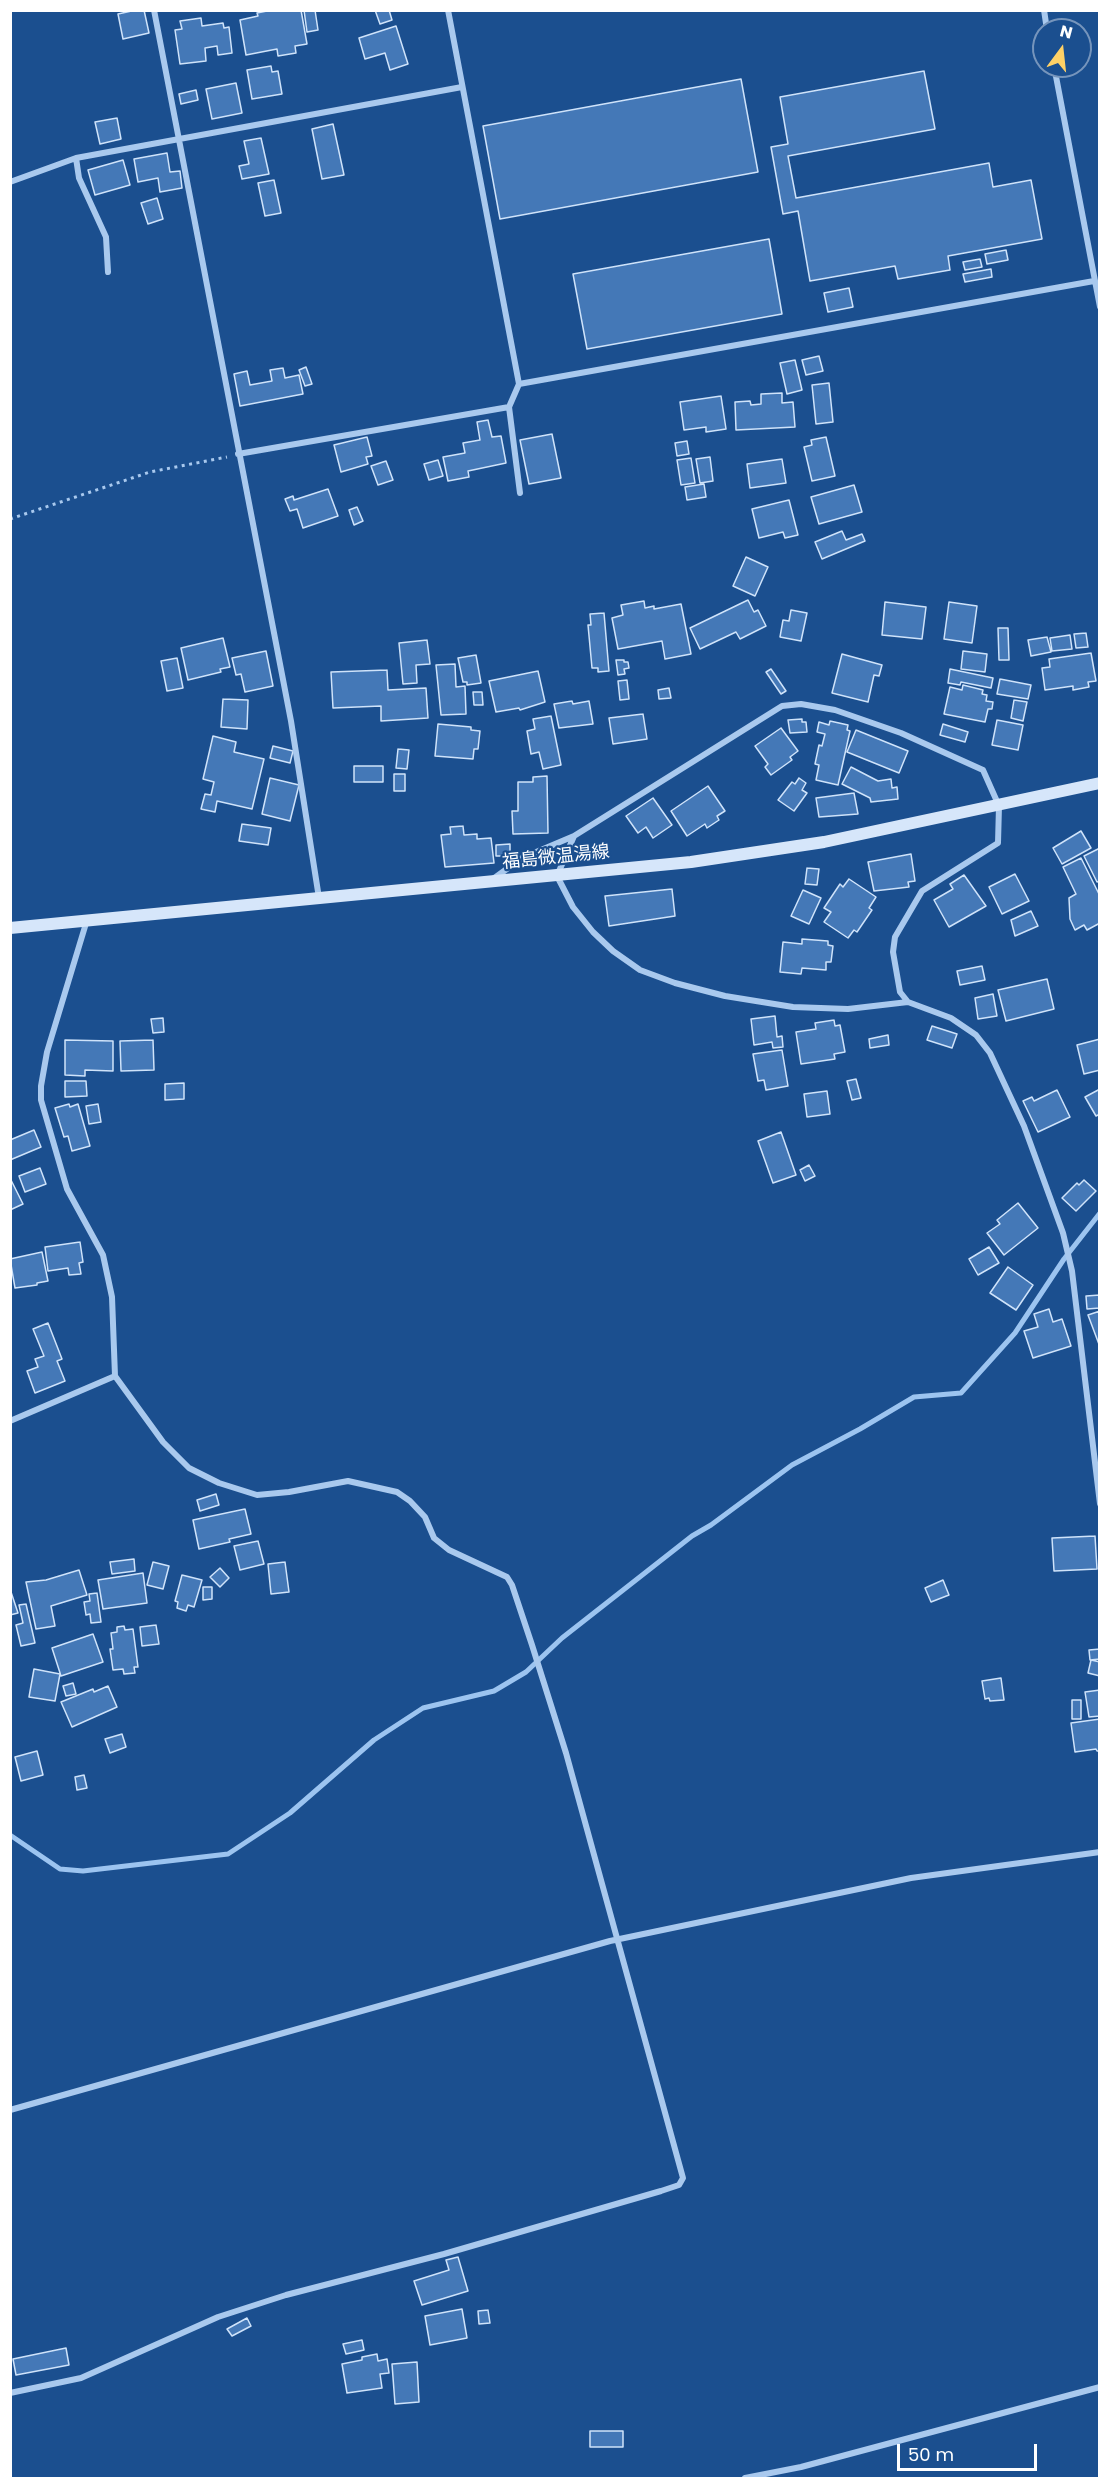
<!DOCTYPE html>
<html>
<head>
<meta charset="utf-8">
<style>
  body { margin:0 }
  #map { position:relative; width:1110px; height:2489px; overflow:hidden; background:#1b4f8f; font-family:Poppins,sans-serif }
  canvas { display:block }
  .frame { position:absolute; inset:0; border:12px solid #fff; pointer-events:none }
  .north { position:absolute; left:1032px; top:18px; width:60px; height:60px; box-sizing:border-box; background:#1b4f8f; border:2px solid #7695bc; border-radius:50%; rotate:15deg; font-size:16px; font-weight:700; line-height:24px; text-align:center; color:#fff }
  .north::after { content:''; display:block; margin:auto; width:21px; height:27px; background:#ffd166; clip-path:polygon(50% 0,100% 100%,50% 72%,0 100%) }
  .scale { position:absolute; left:897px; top:2444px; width:140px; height:27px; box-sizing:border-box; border:3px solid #fff; border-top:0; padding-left:8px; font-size:18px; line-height:21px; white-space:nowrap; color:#fff; -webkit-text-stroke:4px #1b4f8f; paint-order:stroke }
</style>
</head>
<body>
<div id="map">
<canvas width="1110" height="2489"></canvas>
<div class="frame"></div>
<div class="north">N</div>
<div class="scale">50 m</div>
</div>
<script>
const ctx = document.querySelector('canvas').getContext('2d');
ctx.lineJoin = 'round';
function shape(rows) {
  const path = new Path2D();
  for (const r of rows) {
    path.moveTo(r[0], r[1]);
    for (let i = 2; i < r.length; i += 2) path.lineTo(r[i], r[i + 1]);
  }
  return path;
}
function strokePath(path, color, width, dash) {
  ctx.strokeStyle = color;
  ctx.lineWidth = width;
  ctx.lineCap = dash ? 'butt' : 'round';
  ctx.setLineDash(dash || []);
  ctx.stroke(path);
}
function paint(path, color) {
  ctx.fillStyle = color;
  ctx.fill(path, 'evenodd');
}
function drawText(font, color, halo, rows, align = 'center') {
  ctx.font = font + ' Poppins,"Noto Sans JP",sans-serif';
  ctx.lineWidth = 4.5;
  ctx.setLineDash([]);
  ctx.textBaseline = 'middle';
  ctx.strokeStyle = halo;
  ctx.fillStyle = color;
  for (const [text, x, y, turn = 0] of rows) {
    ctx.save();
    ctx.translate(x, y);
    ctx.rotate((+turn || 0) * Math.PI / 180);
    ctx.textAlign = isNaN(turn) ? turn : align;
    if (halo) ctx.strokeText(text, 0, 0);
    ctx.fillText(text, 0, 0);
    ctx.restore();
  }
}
strokePath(shape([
  [10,1835,60,1869,83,1871,228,1854,290,1813,374,1740,423,1708,494,1691,526,1672,562,1638,692,1536,711,1525,792,1465,860,1429,914,1397,961,1393,1015,1333,1064,1259,1100,1213]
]), '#9cc4f0', 5);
const building = shape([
  [136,10,144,10,149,33,123,39,118,14,136,10],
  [272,10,301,10,307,44,295,46,296,53,278,56,277,49,246,55,240,20,258,16,257,13,272,10],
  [304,10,315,10,318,30,307,32,304,10],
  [375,10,389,10,392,20,380,24,375,10],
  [201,18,202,26,223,23,224,28,229,27,232,53,218,55,217,46,205,48,206,61,180,64,175,30,182,29,180,21,201,18],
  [396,26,408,64,390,70,385,53,365,59,359,38,396,26],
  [271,66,272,72,278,71,282,94,252,99,247,70,271,66],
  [924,71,935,129,788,156,796,198,989,163,993,187,1031,180,1042,239,948,256,950,270,898,279,895,266,810,281,798,211,783,214,771,147,788,144,780,97,924,71],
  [741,79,758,172,500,219,483,126,741,79],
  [236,83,242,113,212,119,206,89,236,83],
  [196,90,198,100,181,104,179,94,196,90],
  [117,118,121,139,100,144,95,122,117,118],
  [333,124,344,175,322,179,312,129,333,124],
  [261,138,269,174,242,179,239,166,249,164,244,141,261,138],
  [167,153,170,172,180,171,182,188,160,192,158,178,138,182,134,159,167,153],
  [123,160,130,185,95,195,88,170,123,160],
  [274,180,281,213,265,216,258,183,274,180],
  [157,198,163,219,148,224,141,203,157,198],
  [769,239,782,314,587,349,573,274,769,239],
  [1006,250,1008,260,987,264,985,254,1006,250],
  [980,259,982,267,965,270,963,262,980,259],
  [991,269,992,277,965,282,963,274,991,269],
  [849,288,853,307,828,312,824,293,849,288],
  [819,356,823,371,806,375,802,360,819,356],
  [795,360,802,390,787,394,780,363,795,360],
  [306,367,312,384,305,386,299,370,306,367],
  [283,368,285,378,299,375,303,394,240,406,234,374,247,371,250,385,272,381,270,370,283,368],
  [829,383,833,422,816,424,812,385,829,383],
  [782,393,782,403,793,402,795,427,736,430,735,402,750,401,751,405,761,404,761,394,782,393],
  [721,396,726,429,706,432,706,427,684,430,680,402,721,396],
  [488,420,492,437,501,436,506,463,468,471,469,477,448,481,443,457,465,453,463,443,480,440,477,422,488,420],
  [552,434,561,478,529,484,520,440,552,434],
  [367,437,372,456,366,457,368,464,341,472,334,445,367,437],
  [826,437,835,476,812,481,804,447,812,445,811,440,826,437],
  [687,441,689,454,677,456,675,443,687,441],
  [710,457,713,481,700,483,696,459,710,457],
  [691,458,695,483,681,485,677,460,691,458],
  [782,459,786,483,750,488,747,464,782,459],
  [438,460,443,476,429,480,424,464,438,460],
  [386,461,393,480,378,485,371,466,386,461],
  [704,484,706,497,687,500,685,487,704,484],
  [854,485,862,512,819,524,811,497,854,485],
  [328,489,338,516,303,528,297,509,290,511,285,499,293,496,294,500,328,489],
  [789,500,798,535,785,538,783,532,759,538,752,509,789,500],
  [357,507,363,521,354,525,349,510,357,507],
  [842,531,846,540,862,534,865,541,822,559,815,542,842,531],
  [746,557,768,567,755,596,733,586,746,557],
  [748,600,754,612,758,610,766,626,740,639,736,632,700,649,690,628,748,600],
  [644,601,645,608,654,606,654,609,681,604,691,654,665,659,662,641,618,649,612,618,623,615,621,605,644,601],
  [885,602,926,607,922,639,882,635,885,602],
  [949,602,977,606,972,643,944,639,949,602],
  [791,610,807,613,801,641,780,637,783,620,789,621,791,610],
  [604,613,609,671,598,672,598,668,592,668,588,625,591,625,590,614,604,613],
  [998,628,1008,628,1009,660,999,660,998,628],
  [1086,633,1088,647,1076,648,1074,634,1086,633],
  [1070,635,1072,649,1052,651,1050,638,1070,635],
  [1047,637,1051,652,1031,656,1028,640,1047,637],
  [223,638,230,667,220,669,221,672,188,680,181,648,223,638],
  [427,640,430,664,416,665,417,683,403,684,399,643,427,640],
  [266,651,273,686,245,692,241,674,236,675,232,658,266,651],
  [963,651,987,654,985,672,961,669,963,651],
  [1091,653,1096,681,1088,682,1089,687,1073,690,1073,686,1045,690,1042,668,1050,667,1049,659,1091,653],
  [842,654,882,665,879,676,874,675,868,702,832,693,842,654],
  [476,655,481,683,467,685,467,682,463,682,458,658,476,655],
  [177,658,183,688,167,691,161,661,177,658],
  [616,660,624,660,624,662,628,662,629,668,624,669,625,674,618,675,616,660],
  [455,664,456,687,465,686,466,714,441,715,436,665,455,664],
  [771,669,786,691,781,694,766,672,771,669],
  [950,669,993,678,991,688,961,682,960,685,948,683,950,669],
  [387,670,388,690,426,688,428,718,381,721,381,706,333,708,331,672,387,670],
  [538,671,545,702,520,710,519,708,496,712,489,681,538,671],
  [1000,679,1031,685,1028,699,997,694,1000,679],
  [627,680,629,699,620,700,618,681,627,680],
  [963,685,983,690,982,694,987,695,986,701,993,702,992,709,988,709,985,722,944,714,950,687,962,690,963,685],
  [669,688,671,698,659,699,658,690,669,688],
  [473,692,482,692,483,705,474,705,473,692],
  [223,699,248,700,247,729,221,727,223,699],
  [1014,700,1027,702,1023,721,1011,718,1014,700],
  [572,701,573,704,589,701,593,724,559,728,554,704,572,701],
  [643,714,647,739,613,744,609,718,643,714],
  [551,716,561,765,543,769,539,752,531,754,527,731,535,729,533,719,551,716],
  [802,719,802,722,806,722,807,732,790,733,788,720,802,719],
  [997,720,1023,725,1018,750,992,745,997,720],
  [830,721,848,725,847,730,850,731,838,785,816,780,819,765,815,764,819,745,822,746,825,734,817,732,819,722,829,725,830,721],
  [438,724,471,727,471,730,480,731,478,749,474,749,473,759,435,756,438,724],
  [943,724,968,732,965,742,940,735,943,724],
  [781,728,798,751,790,757,792,760,771,775,765,767,768,764,755,746,781,728],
  [856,730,908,751,899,773,847,752,856,730],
  [213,736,236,742,234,752,264,759,252,809,217,801,215,812,201,809,205,794,211,795,214,782,203,779,213,736],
  [273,746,293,751,290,763,270,758,273,746],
  [398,749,409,750,407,769,396,768,398,749],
  [354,766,383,766,383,782,354,782,354,766],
  [851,767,878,781,891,779,892,788,897,787,898,799,871,802,870,798,842,784,851,767],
  [394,774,405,774,405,791,394,791,394,774],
  [547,776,548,833,513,834,512,811,518,811,518,782,533,782,533,777,547,776],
  [270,778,299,785,290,821,262,814,270,778],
  [799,778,806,783,802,790,807,793,794,811,778,800,792,782,795,784,799,778],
  [708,786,725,811,717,816,719,820,707,828,705,824,687,836,671,811,708,786],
  [854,793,858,814,819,817,816,798,854,793],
  [653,798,672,825,653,838,646,827,638,833,626,816,653,798],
  [242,824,271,828,268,845,239,841,242,824],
  [463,826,464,835,477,834,477,839,491,838,494,863,445,867,441,835,451,834,450,827,463,826],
  [1081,831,1091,848,1062,864,1053,848,1081,831],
  [510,844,510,856,496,856,496,845,510,844],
  [1100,848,1100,881,1097,882,1084,856,1100,848],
  [911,854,915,881,908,882,909,887,874,891,868,862,911,854],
  [1081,858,1100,896,1100,923,1087,930,1084,925,1075,930,1070,919,1069,898,1076,894,1063,867,1081,858],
  [807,868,819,869,817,885,805,884,807,868],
  [1015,874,1029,901,1002,914,989,887,1015,874],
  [964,875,986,906,949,927,934,900,953,889,950,884,964,875],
  [849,879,876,897,869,908,872,910,857,932,854,930,848,938,824,922,831,912,824,908,840,884,843,887,849,879],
  [672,889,675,916,609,926,605,896,672,889],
  [803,890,821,898,809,924,791,916,803,890],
  [1031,911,1038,926,1015,936,1011,920,1031,911],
  [802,939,828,941,828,945,833,946,831,962,826,962,826,970,802,968,801,974,780,972,783,942,802,944,802,939],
  [982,966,985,980,960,985,957,971,982,966],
  [1047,979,1054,1009,1006,1021,998,990,1047,979],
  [993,994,997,1016,978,1019,975,998,993,994],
  [775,1016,777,1037,782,1036,783,1047,773,1048,772,1042,754,1045,751,1019,775,1016],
  [163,1018,164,1032,153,1033,151,1019,163,1018],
  [834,1020,835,1026,840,1025,845,1052,834,1054,835,1059,801,1064,796,1032,816,1029,815,1023,834,1020],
  [932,1026,957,1034,952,1048,927,1040,932,1026],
  [888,1035,889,1045,870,1048,869,1039,888,1035],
  [1100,1039,1100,1070,1084,1074,1077,1045,1100,1039],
  [65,1040,113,1041,113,1071,85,1070,85,1076,65,1075,65,1040],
  [153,1040,154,1070,121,1071,120,1041,153,1040],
  [782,1050,788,1086,766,1090,764,1080,758,1081,753,1054,782,1050],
  [856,1079,861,1098,852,1100,847,1081,856,1079],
  [65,1081,86,1081,87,1096,65,1097,65,1081],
  [184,1083,184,1099,165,1100,165,1084,184,1083],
  [1100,1089,1100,1114,1096,1116,1085,1097,1100,1089],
  [1057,1090,1070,1117,1038,1132,1023,1101,1032,1097,1034,1101,1057,1090],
  [827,1091,830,1114,807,1117,804,1094,827,1091],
  [69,1104,70,1107,78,1104,90,1146,72,1151,68,1136,64,1137,55,1108,69,1104],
  [98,1104,101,1122,89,1124,86,1106,98,1104],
  [34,1130,41,1147,10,1160,10,1140,34,1130],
  [781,1132,796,1175,773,1183,758,1141,781,1132],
  [809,1165,815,1176,805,1181,800,1170,809,1165],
  [40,1168,46,1184,25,1192,19,1176,40,1168],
  [10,1178,23,1204,10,1210,10,1178],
  [1084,1180,1096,1191,1076,1211,1062,1198,1077,1183,1079,1185,1084,1180],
  [1018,1203,1038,1228,1004,1255,987,1233,1000,1224,997,1220,1018,1203],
  [80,1242,83,1262,79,1263,81,1274,69,1275,68,1268,48,1271,45,1247,80,1242],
  [989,1247,999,1263,978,1275,969,1259,989,1247],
  [42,1252,48,1281,37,1283,37,1285,15,1288,10,1259,42,1252],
  [1008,1267,1033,1285,1016,1310,990,1293,1008,1267],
  [1100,1295,1100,1308,1087,1309,1086,1296,1100,1295],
  [1049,1309,1053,1322,1062,1319,1071,1346,1033,1358,1024,1331,1038,1327,1034,1314,1049,1309],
  [1100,1311,1100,1347,1088,1315,1100,1311],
  [48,1323,62,1359,57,1361,65,1381,35,1393,27,1371,38,1367,35,1359,44,1356,33,1329,48,1323],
  [216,1494,219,1505,200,1511,197,1500,216,1494],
  [245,1509,251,1534,229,1539,230,1542,199,1549,193,1520,245,1509],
  [1095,1536,1097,1569,1054,1571,1052,1538,1095,1536],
  [258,1541,264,1564,240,1570,234,1546,258,1541],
  [134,1559,135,1571,112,1574,110,1562,134,1559],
  [153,1562,169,1566,163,1589,147,1585,153,1562],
  [285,1562,289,1592,271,1594,268,1564,285,1562],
  [220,1568,229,1578,220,1587,210,1577,220,1568],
  [79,1570,87,1595,51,1606,55,1626,36,1629,26,1582,46,1580,79,1570],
  [143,1573,147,1603,103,1609,98,1580,143,1573],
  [182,1575,202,1580,194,1607,188,1605,186,1611,177,1608,178,1602,175,1601,182,1575],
  [943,1580,949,1595,931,1602,925,1588,943,1580],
  [203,1587,212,1587,212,1599,203,1600,203,1587],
  [10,1589,18,1613,10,1615,10,1589],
  [97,1593,101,1622,91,1623,90,1614,86,1615,84,1602,90,1601,89,1594,97,1593],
  [26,1604,35,1643,21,1646,16,1625,23,1623,19,1605,26,1604],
  [156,1625,159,1644,142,1646,140,1627,156,1625],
  [124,1626,125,1630,133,1629,138,1667,134,1667,135,1673,124,1674,123,1669,113,1670,110,1649,113,1649,111,1633,117,1632,117,1627,124,1626],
  [93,1634,103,1662,61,1676,52,1648,93,1634],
  [1100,1649,1100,1659,1090,1660,1089,1650,1100,1649],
  [1091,1660,1100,1662,1100,1676,1088,1673,1091,1660],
  [34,1669,60,1674,55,1701,29,1697,34,1669],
  [1001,1678,1004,1700,990,1701,989,1698,985,1699,982,1681,1001,1678],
  [73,1683,76,1694,66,1696,63,1686,73,1683],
  [108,1686,117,1707,72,1727,61,1702,93,1689,94,1692,108,1686],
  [1100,1690,1100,1716,1089,1717,1085,1692,1100,1690],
  [1072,1700,1081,1700,1081,1719,1072,1719,1072,1700],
  [1100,1719,1100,1751,1097,1751,1096,1749,1075,1752,1071,1723,1100,1719],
  [122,1734,126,1747,110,1753,105,1739,122,1734],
  [37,1751,43,1775,21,1781,15,1757,37,1751],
  [84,1775,87,1788,77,1790,75,1777,84,1775],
  [458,2257,468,2291,422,2305,414,2281,449,2270,446,2260,458,2257],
  [462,2309,467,2338,430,2345,425,2316,462,2309],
  [488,2310,490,2323,479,2324,478,2311,488,2310],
  [247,2318,251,2326,232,2336,227,2329,247,2318],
  [362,2340,364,2350,346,2354,343,2344,362,2340],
  [66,2348,69,2365,16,2375,13,2359,66,2348],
  [377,2354,378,2361,387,2359,389,2373,380,2374,382,2388,347,2393,342,2364,362,2360,362,2357,377,2354],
  [417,2362,419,2402,395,2404,392,2364,417,2362],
  [590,2431,623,2431,623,2447,590,2447,590,2431]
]);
paint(building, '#4478b7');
strokePath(building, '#cfe3fa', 1.5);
strokePath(shape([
  [10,519,150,472,227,457]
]), '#a9c9ee', 3, [3, 4.5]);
strokePath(shape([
  [154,10,291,721,319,898],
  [448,10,519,384,1094,281],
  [1044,10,1047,30],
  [1054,66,1100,307],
  [76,158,79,178,106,237,108,272],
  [10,182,76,158,462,87],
  [519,384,509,407,520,493],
  [238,454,509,407],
  [574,836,557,876,573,907,593,932,613,951,640,970,675,983,725,996,793,1007,848,1009,908,1002],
  [493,879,522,858,574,836,782,706,801,704,835,710,901,733,983,770,999,806,998,843,922,891,895,937,893,952,900,992,908,1002,951,1018,976,1035,990,1053,1024,1126,1063,1233,1072,1271,1100,1504],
  [10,1421,115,1376],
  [10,2110,610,1941,911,1878,1100,1852],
  [10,2393,81,2378,218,2317,286,2295,444,2254,661,2191,679,2185,683,2178,566,1753,532,1645,512,1585,507,1577,449,1550,434,1538,425,1517,410,1501,397,1492,348,1481,289,1492,257,1495,219,1483,189,1468,163,1442,115,1376,112,1297,103,1255,67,1189,41,1100,41,1086,47,1052,87,920],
  [745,2478,801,2467,1100,2387]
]), '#a9c9ee', 6);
strokePath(shape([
  [10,928,691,862,824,842,1100,783]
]), '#d6e6fa', 12);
drawText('18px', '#fff', '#1b4f8f', [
  ["福島微温湯線",556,858,-6]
]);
</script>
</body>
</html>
